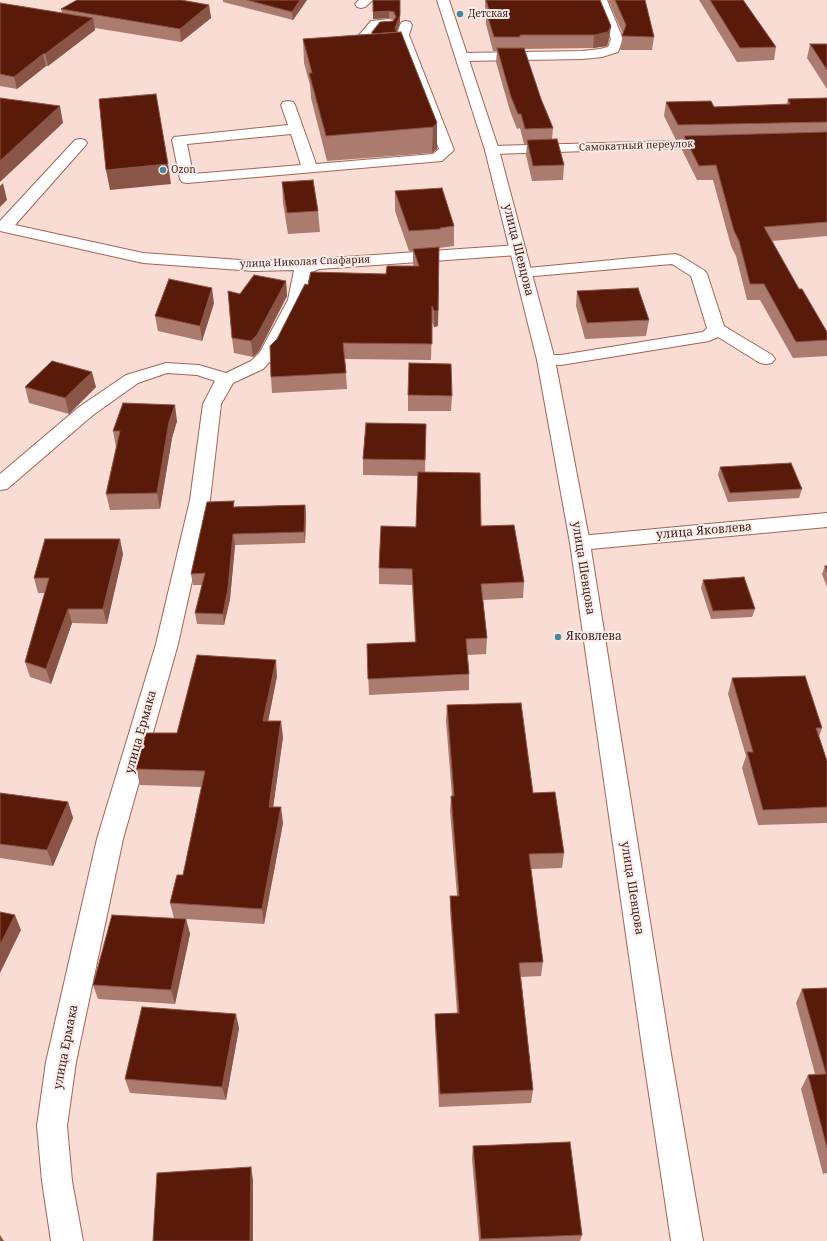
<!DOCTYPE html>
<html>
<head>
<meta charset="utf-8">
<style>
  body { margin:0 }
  canvas { display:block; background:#f9dcd4 }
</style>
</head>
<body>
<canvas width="827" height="1241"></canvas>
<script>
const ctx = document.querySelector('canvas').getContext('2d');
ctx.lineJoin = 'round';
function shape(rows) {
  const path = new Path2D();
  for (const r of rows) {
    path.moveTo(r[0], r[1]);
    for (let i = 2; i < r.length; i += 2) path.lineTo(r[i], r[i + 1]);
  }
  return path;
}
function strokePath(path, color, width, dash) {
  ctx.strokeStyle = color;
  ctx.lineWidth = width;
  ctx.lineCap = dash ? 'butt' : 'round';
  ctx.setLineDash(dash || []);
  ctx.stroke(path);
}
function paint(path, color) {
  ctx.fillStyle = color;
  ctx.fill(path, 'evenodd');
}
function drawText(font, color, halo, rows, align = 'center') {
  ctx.font = font + ' "Noto Serif",serif';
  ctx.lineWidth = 4;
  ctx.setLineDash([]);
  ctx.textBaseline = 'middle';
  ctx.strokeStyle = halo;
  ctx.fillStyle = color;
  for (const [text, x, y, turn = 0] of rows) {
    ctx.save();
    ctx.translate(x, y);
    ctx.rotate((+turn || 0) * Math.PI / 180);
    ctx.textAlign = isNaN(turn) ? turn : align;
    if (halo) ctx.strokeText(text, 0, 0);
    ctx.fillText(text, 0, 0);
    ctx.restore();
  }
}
const minor = shape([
  [359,0,373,0,365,7,361,8,357,7,355,4,359,0],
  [595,0,607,0,623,39,618,52,602,57,583,59,463,61,458,60,456,57,458,54,463,53,583,51,600,49,608,47,611,39,595,0],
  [389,19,393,20,395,23,393,26,379,27,363,48,343,50,338,49,337,46,338,43,354,41,371,21,389,19],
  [406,21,410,22,412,25,409,35,454,150,442,161,187,183,182,182,180,179,172,140,174,137,288,125,281,105,283,102,288,101,293,102,295,105,316,164,433,154,439,149,397,35,400,25,402,22,406,21],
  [291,134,301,165,193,174,187,144,291,134],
  [80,139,85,140,87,143,85,146,15,225,143,253,254,261,316,259,518,245,524,247,526,250,524,253,518,255,319,269,310,273,304,300,277,354,263,369,233,383,221,404,210,500,178,644,123,839,76,1062,67,1126,72,1181,83,1241,51,1241,42,1181,37,1126,46,1062,97,839,156,644,190,500,203,404,215,381,197,375,167,373,138,383,93,415,7,489,0,490,0,474,79,407,126,375,166,363,199,365,226,373,251,361,260,352,288,300,294,270,254,271,143,263,0,231,0,221,75,140,80,139],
  [712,140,717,141,719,144,717,147,492,154,487,153,485,150,487,147,492,146,712,140],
  [675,254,681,256,705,271,707,274,724,326,772,355,775,359,772,363,766,364,760,363,718,337,709,341,561,365,540,364,537,360,540,356,546,355,561,355,703,332,707,328,691,276,672,264,523,277,517,275,515,272,517,269,675,254],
  [827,513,827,527,580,550,573,548,570,543,573,538,580,536,827,513]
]);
const major = shape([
  [437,0,449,0,499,150,555,360,590,543,671,1054,703,1241,671,1241,643,1054,570,543,537,360,485,150,437,0]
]);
strokePath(minor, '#a36454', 2);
strokePath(major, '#a36454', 2);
paint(minor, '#fff');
paint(major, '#fff');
paint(shape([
  [223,0,307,0,293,20,223,2],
  [400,0,400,22,397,31,437,123,437,149,432,153,327,161,311,98,310,85,304,63,303,39,372,34,393,21,394,19,389,18,373,19,373,12],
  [485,0,611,26,609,39,607,46,593,48,524,49,541,99,553,128,552,139,564,165,563,180,532,181,526,155,527,144,524,144,520,128,517,129,510,111,496,62,497,51,493,51,486,24,486,14,485,7],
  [608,0,645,0,654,37,652,50,620,50,623,34],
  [699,0,743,0,776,47,774,60,737,62],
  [0,3,62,13,61,9,209,5,211,18,181,42,95,28,95,30,48,66,46,66,17,89,0,86],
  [810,44,827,44,827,89,807,58],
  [827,98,827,236,772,241,799,289,827,332,827,356,793,358,760,300,747,300,736,256,731,246,713,180,697,180,682,150,683,139,676,140,664,116,666,102,714,107,787,104,788,99],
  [282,182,318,211,320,232,288,234,283,203],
  [395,191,454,226,454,246,439,248,438,326,434,327,432,322,431,360,345,359,347,389,272,393,271,377,277,339,308,285,386,274,414,266,413,264,413,251,409,251,395,211],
  [286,281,287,296,259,351,253,357,234,353,232,338,240,294],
  [577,291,649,320,646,336,585,339,576,306],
  [214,303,202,341,158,331,155,316],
  [25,387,96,387,69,414,29,403],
  [408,395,452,396,451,411,408,411],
  [177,421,172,438,160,509,110,510,106,494,116,447,113,431],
  [426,424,425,472,481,526,524,582,523,598,483,600,487,638,486,654,467,655,469,674,469,690,369,695,367,644,415,642,412,585,379,584,379,568,416,527,418,476,363,475,363,459],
  [720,467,802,489,799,498,728,502,718,475],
  [234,501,234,507,305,505,306,516,305,543,235,545,230,599,224,625,197,624,195,613,202,585,193,585,191,574],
  [123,554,107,624,72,623,51,684,30,677,25,662,45,593,38,593,34,578],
  [825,566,827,566,827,587,822,574],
  [703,580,755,609,752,617,711,619,701,588],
  [277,676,268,721,283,737,273,807,283,823,264,924,186,919,190,934,175,1004,98,999,93,985,174,918,170,903,183,875,201,787,140,785,136,769,177,733],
  [732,678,822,728,819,737,827,761,827,823,758,825,742,768,746,756,728,694],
  [447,705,533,793,564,853,562,868,531,869,543,962,541,976,521,977,533,1090,531,1103,439,1107,435,1027,435,1014,457,1013,450,911,450,896,457,896,450,811,451,796,452,796,446,721],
  [0,793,68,802,73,818,53,866,0,858],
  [827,988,827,1173,823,1174,801,1089,808,1075,815,1074,796,1003,802,989],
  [239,1028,226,1100,130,1093,125,1079],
  [473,1146,582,1235,580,1241,479,1241,472,1159]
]), '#aa7b6e');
paint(shape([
  [300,0,307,0,293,20,292,12],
  [400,0,400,22,396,35,395,28],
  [209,5,211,18,181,42,180,29],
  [389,11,389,18,373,19,373,12],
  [93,18,95,30,48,66,45,54],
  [611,26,609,39,607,46,593,48,594,35],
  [43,54,46,66,17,89,14,77],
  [60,106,63,123,0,182,0,161],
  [437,123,437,149,432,153,433,127],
  [168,164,171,184,110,190,106,170],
  [3,183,7,200,0,207,0,186],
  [439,247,438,326,434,327,434,311],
  [286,281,287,296,259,351,253,357,251,341],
  [212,288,214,303,202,341,200,326],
  [92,372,96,387,69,414,65,398],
  [175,405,177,421,172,438,160,509,157,493,169,422],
  [305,505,306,516,305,543,304,532],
  [233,534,235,545,230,599,224,625,223,614],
  [120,539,123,554,107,624,103,609],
  [68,609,72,623,51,684,46,669],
  [276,660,277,676,265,737,263,721],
  [281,721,283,737,271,822,269,807],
  [68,802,73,818,53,866,47,850],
  [281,807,283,823,264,924,262,909],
  [15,915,21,930,0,973,0,945],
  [186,919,190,934,175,1004,171,990],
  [236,1014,239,1028,226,1100,222,1087],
  [251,1167,253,1180,253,1241,250,1241],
  [0,1235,4,1241,0,1241]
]), '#8a5446');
const building = shape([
  [77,0,181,0,209,5,180,29,61,9,77,0],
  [247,0,300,0,292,12,247,0],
  [373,0,400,0,400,15,395,28,397,32,372,34,372,32,380,22,393,21,396,17,394,12,389,11,373,12,373,0],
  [486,0,600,0,611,26,608,32,594,35,520,35,520,37,494,37,486,11,489,10,486,0],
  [615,0,645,0,654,37,622,36,626,25,615,0],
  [710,0,743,0,776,47,740,48,710,0],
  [0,3,93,18,45,54,43,54,14,77,0,74,0,3],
  [401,32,437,123,433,127,326,136,309,73,312,73,303,39,401,32],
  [810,44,827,44,827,70,810,44],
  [497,48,524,48,541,99,553,128,525,129,521,114,518,114,511,97,497,48],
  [156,94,168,164,106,170,99,99,156,94],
  [0,98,60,106,0,161,0,98],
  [827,98,827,122,678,125,666,102,711,101,714,107,790,104,788,99,827,98],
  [827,132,827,222,764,227,799,289,802,289,827,332,827,340,796,342,764,284,750,284,739,241,734,231,716,165,699,166,684,136,827,132],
  [557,139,564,165,533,166,527,140,557,139],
  [313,180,318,211,287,213,282,182,313,180],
  [442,188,454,226,440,228,440,229,409,231,395,191,442,188],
  [439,247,438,311,434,311,432,306,432,344,343,343,346,373,271,377,270,346,277,339,305,284,308,285,311,272,386,274,387,266,419,266,413,249,439,247],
  [254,275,286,281,257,335,251,341,232,338,228,291,240,294,254,275],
  [169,279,212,288,200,326,155,316,169,279],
  [638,288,649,320,587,323,577,291,638,288],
  [52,361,92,372,65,398,25,387,52,361],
  [409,363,451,364,452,396,408,395,409,363],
  [123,403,175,405,169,422,157,493,106,494,120,431,113,431,123,403],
  [366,423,426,424,425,460,363,459,366,423],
  [791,463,802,489,730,493,720,467,791,463],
  [418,472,480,473,481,526,514,525,524,582,481,584,487,638,466,639,469,674,368,679,367,644,416,642,412,569,379,568,381,526,416,527,418,472],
  [234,501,233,507,305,505,304,532,233,534,228,588,223,614,195,613,205,573,191,574,207,502,234,501],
  [45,539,120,539,103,609,68,609,46,669,25,662,49,578,34,578,45,539],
  [825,566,827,566,827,572,825,566],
  [744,577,755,609,713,611,703,580,744,577],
  [197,655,276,660,263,721,281,721,269,807,281,807,262,909,170,903,177,875,183,875,205,771,136,769,146,733,177,733,197,655],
  [805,676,822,728,816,728,827,761,827,807,763,810,747,752,753,752,732,678,805,676],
  [521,703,533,793,555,792,564,853,529,854,543,962,519,963,533,1090,440,1094,435,1014,459,1013,450,896,459,896,451,796,454,796,447,705,521,703],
  [0,793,68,802,47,850,0,844,0,793],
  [0,912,15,915,0,945,0,912],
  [112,915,186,919,171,990,93,985,112,915],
  [827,988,827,1148,808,1075,826,1074,802,989,827,988],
  [142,1007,236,1014,222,1087,125,1079,142,1007],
  [570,1142,582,1235,481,1239,473,1146,570,1142],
  [251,1167,250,1241,153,1241,157,1173,251,1167]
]);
paint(building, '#5a1a09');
strokePath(building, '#8a5446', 1);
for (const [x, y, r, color] of [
  [460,14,4,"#458898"],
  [163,170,4,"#458898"],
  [558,637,4,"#458898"]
]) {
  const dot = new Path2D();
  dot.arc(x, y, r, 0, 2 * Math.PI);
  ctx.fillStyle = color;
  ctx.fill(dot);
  strokePath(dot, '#fbece9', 1.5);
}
drawText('10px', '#412720', '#fbece9', [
  ["Детская",468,14],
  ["Ozon",171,170]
], 'left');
drawText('10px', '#412720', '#fbece9', [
  ["Самокатный переулок",636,146,-2],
  ["улица Николая Спафария",305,262,-2]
]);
drawText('12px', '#412720', '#fbece9', [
  ["улица Шевцова",518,250,76],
  ["улица Яковлева",704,531,-5],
  ["улица Шевцова",583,568,81],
  ["улица Ермака",141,732,-74],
  ["улица Шевцова",632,888,81],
  ["улица Ермака",66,1047,-79]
]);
drawText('12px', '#412720', '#fbece9', [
  ["Яковлева",566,637]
], 'left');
</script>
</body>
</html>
